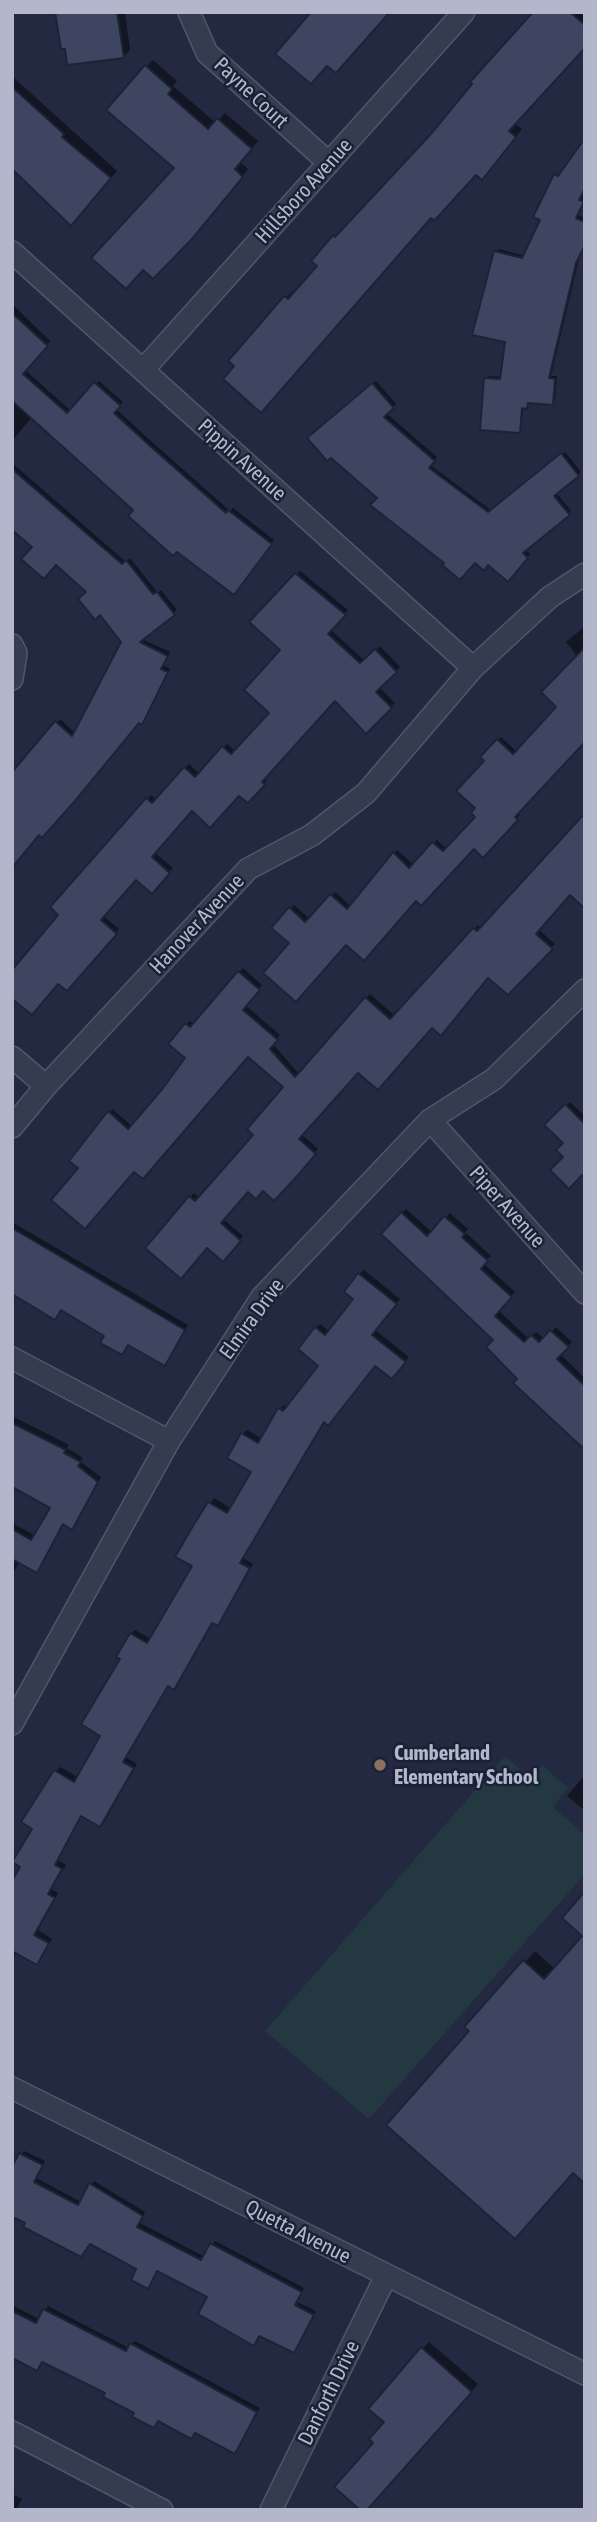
<!DOCTYPE html>
<html>
<head>
<meta charset="utf-8">
<style>
  body { margin:0 }
  #map { position:relative; width:597px; height:2522px; overflow:hidden; background:#222941; font-family:"Asap Condensed",sans-serif }
  canvas { display:block }
  .frame { position:absolute; inset:0; border:14px solid #b2b7cb; pointer-events:none }
</style>
</head>
<body>
<div id="map">
<canvas width="597" height="2522"></canvas>
<div class="frame"></div>
</div>
<script>
const ctx = document.querySelector('canvas').getContext('2d');
ctx.lineJoin = 'round';
function paint(path, color) {
  ctx.fillStyle = color;
  ctx.fill(path, 'evenodd');
}
function shape(rows) {
  const path = new Path2D();
  for (const r of rows) {
    path.moveTo(r[0], r[1]);
    for (let i = 2; i < r.length; i += 2) path.lineTo(r[i], r[i + 1]);
  }
  return path;
}
function strokePath(path, color, width, dash) {
  ctx.strokeStyle = color;
  ctx.lineWidth = width;
  ctx.lineCap = dash ? 'butt' : 'round';
  ctx.setLineDash(dash || []);
  ctx.stroke(path);
}
function drawText(font, color, halo, rows, align = 'center') {
  ctx.font = font + ' "Asap Condensed",sans-serif';
  ctx.lineWidth = 5;
  ctx.setLineDash([]);
  ctx.textBaseline = 'middle';
  ctx.strokeStyle = halo;
  ctx.fillStyle = color;
  for (const [text, x, y, turn = 0] of rows) {
    ctx.save();
    ctx.translate(x, y);
    ctx.rotate((+turn || 0) * Math.PI / 180);
    ctx.textAlign = isNaN(turn) ? turn : align;
    if (halo) ctx.strokeText(text, 0, 0);
    ctx.fillText(text, 0, 0);
    ctx.restore();
  }
}
paint(shape([
  [505,1756,530,1778,542,1765,568,1788,553,1807,585,1835,585,1874,369,2119,265,2031]
]), '#243841');
paint(shape([
  [58,12,125,12,130,50,123,57],
  [535,12,585,12,585,48,514,123,522,129,488,171,476,173,431,216,332,327,286,298,292,291,295,293,319,266,313,261,431,136],
  [153,60,177,81,173,86,216,123,225,113,258,141,240,162,248,169,199,230,147,66],
  [12,76,117,171,71,223,12,167],
  [585,141,585,200,578,215,585,218,585,246,579,259,551,376,557,376,555,400,552,403,530,401,524,407,519,431,486,379,489,376,502,377,507,341,496,252,499,249,525,256,542,219,555,175,562,173],
  [12,304,50,341,25,370,71,411,99,381,123,402,116,409,152,442,230,511,233,508,274,540,237,590,136,510,32,417,12,441],
  [376,381,396,404,386,413,437,457,430,465,492,511,565,452,581,472,556,492,571,511,524,549,530,554,507,580,489,563,446,562,379,498,309,438],
  [12,463,126,562,130,558,158,593,161,590,177,610,142,639,170,652,163,665,170,669,145,719,12,774,60,719,75,733,123,642,89,592,12,528],
  [300,571,348,610,330,629,365,661,380,646,400,667,379,687,395,703,366,731,335,699,264,777,267,780,248,801,239,793,192,809,154,852,173,868,152,892,136,877,103,916,119,929,71,985,61,915,151,795,157,800,189,764,200,774,227,744,236,752,272,713,282,650,252,622],
  [585,626,585,741,517,812,520,815,483,855,474,846,416,899,346,943,292,943,274,927,294,905,310,919,335,892,352,907,397,850,414,865,437,840,447,849,477,817,487,761,483,757,501,737,517,752,558,707,578,657,566,642],
  [570,893,538,929,555,944,508,993,489,976,432,1026,358,1071,301,1134,318,1149,302,1168,263,1189,248,1190,223,1219,243,1236,223,1259,207,1246,147,1248,194,1193,200,1198,255,1134,285,1087,248,1055,134,1170,80,1168,112,1109,132,1126,164,1089,187,1058,170,1043,190,1021,195,1025,243,968,262,985,245,1005,280,1035,273,1044,299,1074,370,994,395,1016,478,925,482,929],
  [570,1102,585,1116,585,1180,566,1157,565,1143,547,1125],
  [406,1209,432,1232,450,1213,468,1229,465,1232,491,1256,483,1263,515,1292,498,1310,529,1339,536,1332,545,1339,556,1327,572,1342,560,1354,585,1378,585,1442,519,1379,495,1339,383,1234],
  [12,1222,188,1325,169,1359,129,1343,122,1353,107,1336,12,1276],
  [364,1270,400,1299,375,1330,409,1357,396,1373,375,1364,325,1421,243,1558,253,1564,222,1620,217,1624,213,1622,178,1683,174,1688,169,1685,126,1757,137,1764,105,1821,100,1825,82,1815,58,1860,66,1865,51,1889,58,1893,38,1930,52,1939,41,1959,37,1963,17,1952,12,1960,12,1885,22,1866,56,1771,60,1767,78,1777,102,1735,131,1634,135,1630,151,1639,194,1566,191,1532,214,1498,232,1509,254,1471,242,1434,247,1430,263,1439,291,1414,281,1408,284,1405,288,1407,321,1365,316,1328,320,1324,330,1332,355,1299,359,1274],
  [12,1416,69,1445,67,1448,83,1458,81,1462,101,1477,76,1524,72,1528,64,1523,41,1567,37,1571,20,1561,12,1575,12,1523,36,1536,52,1507,12,1462],
  [585,1775,585,1811,567,1796],
  [585,1936,585,2182,467,2027,535,1951,555,1969],
  [24,2151,45,2161,36,2178,81,2202,94,2181,145,2212,140,2223,205,2257,215,2241,304,2288,297,2302,316,2311,297,2348,294,2351,260,2334,254,2344,210,2296,158,2270,148,2287,139,2268,90,2243,12,2214,12,2161,16,2163],
  [12,2305,39,2319,48,2306,129,2348,135,2341,260,2408,234,2452,196,2432,191,2437,159,2420,154,2426,107,2392,43,2360,37,2369,12,2357],
  [429,2342,478,2384,370,2504,375,2443,422,2349],
  [12,2494,22,2499,16,2510,12,2510]
]), '#0007');
const building = shape([
  [55,12,117,12,124,58,67,65,65,49,61,49,55,12],
  [311,12,390,12,336,73,327,66,311,84,275,54,311,12],
  [533,12,570,12,585,25,585,48,509,131,516,137,482,180,476,175,434,221,431,218,261,413,223,379,234,366,228,361,284,296,288,299,317,266,311,261,333,235,335,237,430,135,472,84,470,82,533,12],
  [145,65,172,89,168,94,208,129,217,118,252,149,235,169,243,177,192,239,153,279,143,270,126,289,91,258,174,168,106,110,145,65],
  [12,87,64,134,62,137,111,178,71,226,12,169,12,87],
  [585,138,585,188,579,200,584,202,576,218,585,222,585,245,576,263,549,378,555,379,553,405,528,403,527,409,522,408,520,433,480,430,484,378,500,379,505,342,472,335,494,251,522,258,540,220,533,217,554,174,558,176,585,138],
  [12,313,48,346,23,374,67,413,94,382,121,406,114,413,149,445,226,513,228,510,272,544,234,595,177,552,173,556,128,516,133,510,12,401,12,313],
  [372,383,394,408,384,417,435,461,429,468,488,512,561,453,579,476,554,496,570,515,523,553,528,558,508,582,488,565,484,571,475,563,460,580,442,565,444,563,370,505,377,498,331,458,327,461,307,438,372,383],
  [12,469,122,564,126,560,153,594,157,592,175,615,140,642,168,656,161,669,168,672,142,725,139,723,75,801,42,838,39,835,12,868,12,772,55,721,72,736,121,642,100,615,95,620,78,599,86,592,56,565,44,579,21,559,32,547,12,530,12,469],
  [295,573,346,615,328,634,360,663,375,649,397,672,376,692,392,708,366,734,335,701,262,782,265,785,248,803,239,796,210,828,192,811,152,857,170,873,152,894,136,880,101,920,117,934,67,991,58,984,32,1015,12,999,12,970,58,915,50,907,146,798,152,803,184,767,195,777,222,746,231,754,269,713,244,690,280,650,249,622,295,573],
  [585,647,585,742,515,817,518,820,483,858,474,849,421,906,416,901,364,961,346,945,296,1002,263,973,289,943,271,928,289,907,305,922,330,894,347,909,393,852,409,868,432,842,443,851,475,817,471,813,475,808,456,791,484,761,480,757,497,739,513,754,556,707,541,692,585,647],
  [585,813,585,909,570,895,536,934,553,949,508,995,488,978,441,1036,432,1028,378,1090,358,1073,299,1139,316,1154,299,1174,274,1201,263,1191,256,1199,248,1192,221,1223,241,1241,223,1262,207,1248,181,1279,145,1248,189,1196,195,1201,253,1135,247,1129,283,1087,248,1057,143,1179,134,1172,85,1229,51,1200,78,1168,69,1161,108,1111,128,1129,163,1088,185,1058,168,1044,185,1023,190,1027,238,971,260,990,243,1010,278,1040,270,1049,295,1077,365,997,390,1019,473,928,477,931,585,813],
  [565,1104,585,1124,585,1178,582,1175,569,1189,550,1170,563,1157,556,1150,563,1143,544,1125,565,1104],
  [401,1212,427,1236,444,1216,465,1234,462,1237,488,1261,481,1269,512,1297,495,1316,524,1342,531,1335,539,1342,550,1330,569,1347,557,1359,585,1386,585,1450,513,1383,517,1379,486,1347,493,1340,381,1234,401,1212],
  [12,1228,185,1330,165,1366,128,1345,122,1355,100,1343,104,1336,61,1310,55,1320,12,1294,12,1228],
  [358,1273,397,1304,372,1335,406,1362,392,1379,375,1366,328,1426,324,1422,240,1563,250,1568,218,1626,212,1623,174,1690,168,1686,123,1762,134,1768,100,1827,81,1816,55,1865,62,1869,48,1894,55,1898,34,1935,49,1943,37,1965,12,1951,12,1881,20,1867,12,1862,32,1829,21,1822,54,1770,74,1782,100,1736,81,1724,120,1659,116,1657,130,1633,147,1643,192,1566,175,1557,190,1531,208,1502,227,1513,251,1472,227,1458,241,1433,258,1443,278,1408,283,1411,318,1366,298,1349,315,1327,325,1335,353,1299,344,1292,358,1273],
  [12,1423,66,1450,64,1453,81,1462,78,1466,98,1482,72,1530,63,1524,37,1573,12,1559,12,1529,31,1540,50,1508,12,1487,12,1423],
  [585,1891,585,2184,573,2173,515,2239,386,2125,469,2031,464,2027,523,1960,544,1979,582,1936,562,1918,585,1891],
  [19,2153,43,2165,34,2182,78,2205,89,2183,143,2216,137,2227,201,2260,210,2243,302,2292,295,2305,314,2315,294,2353,259,2336,254,2346,198,2314,207,2297,157,2271,148,2289,131,2280,136,2269,90,2244,81,2257,23,2227,25,2223,15,2218,12,2224,12,2167,19,2153],
  [43,2309,126,2351,130,2343,257,2412,235,2454,195,2433,191,2439,158,2421,154,2428,132,2417,134,2413,103,2397,105,2393,42,2362,37,2371,12,2358,12,2311,36,2323,43,2309],
  [421,2347,472,2392,367,2510,360,2510,334,2487,373,2443,369,2439,384,2422,368,2409,421,2347]
]);
paint(building, '#3e4561');
strokePath(building, '#1d2337', 2);
const minor = shape([
  [189,12,207,53,329,163],
  [12,252,473,668],
  [143,370,464,12],
  [12,645,16,653,12,679],
  [12,1057,46,1086],
  [430,1120,585,1293],
  [12,1127,46,1086,248,869,312,835,366,793,473,668,550,597,585,574],
  [12,1358,169,1441],
  [12,1724,169,1441,262,1297,430,1120,494,1079,585,990],
  [12,2088,585,2374],
  [12,2432,162,2510],
  [271,2510,386,2276]
]);
strokePath(minor, '#51576b', 24);
strokePath(minor, '#363c50', 21);
for (const [x, y, r, color] of [
  [380,1765,7,"#8d6e63"]
]) {
  const dot = new Path2D();
  dot.arc(x, y, r, 0, 2 * Math.PI);
  ctx.fillStyle = color;
  ctx.fill(dot);
  strokePath(dot, '#1b2135', 2.5);
}
drawText('21px', '#b2b7cb', '#1b2135', [
  ["Payne Court",251,93,43],
  ["Hillsboro Avenue",304,191,-48],
  ["Pippin Avenue",242,460,42],
  ["Hanover Avenue",197,924,-47],
  ["Piper Avenue",507,1207,48],
  ["Elmira Drive",252,1319,-54],
  ["Quetta Avenue",298,2232,27],
  ["Danforth Drive",329,2393,-64]
]);
drawText('bold 21px', '#b2b7cb', '#1b2135', [
  ["Cumberland",394,1753],
  ["Elementary School",394,1777]
], 'left');
</script>
</body>
</html>
